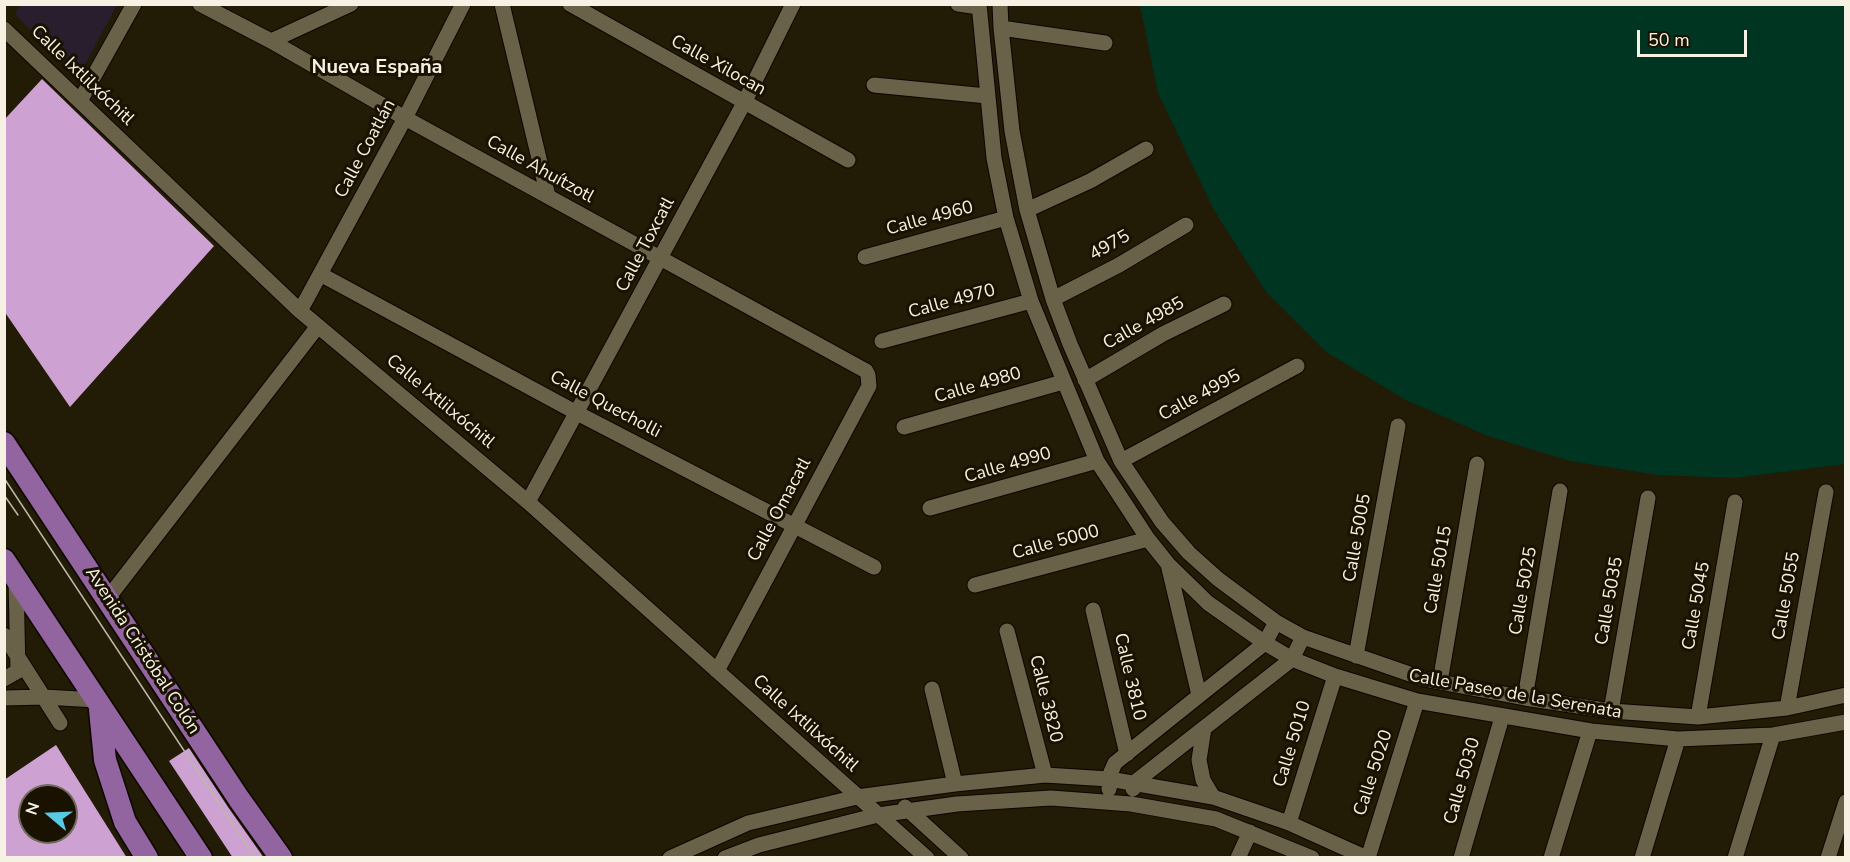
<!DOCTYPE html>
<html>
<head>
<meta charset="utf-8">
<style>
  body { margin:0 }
  #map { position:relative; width:1850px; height:862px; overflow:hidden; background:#221b05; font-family:"Nunito Sans",sans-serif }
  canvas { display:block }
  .frame { position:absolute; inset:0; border:6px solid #f6f1e3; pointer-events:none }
  .north { position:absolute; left:18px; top:784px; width:60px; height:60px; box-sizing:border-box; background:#191200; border:2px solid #716b5b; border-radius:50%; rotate:289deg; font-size:16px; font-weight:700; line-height:24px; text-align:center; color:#f6f1e3 }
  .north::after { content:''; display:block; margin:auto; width:21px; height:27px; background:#58c9e3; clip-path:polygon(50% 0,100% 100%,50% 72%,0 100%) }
  .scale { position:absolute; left:1637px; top:30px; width:110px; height:27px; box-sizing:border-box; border:3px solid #f6f1e3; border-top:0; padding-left:8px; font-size:18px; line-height:21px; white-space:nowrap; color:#f6f1e3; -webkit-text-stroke:4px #191200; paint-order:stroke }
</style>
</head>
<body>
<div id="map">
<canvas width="1850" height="862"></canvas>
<div class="frame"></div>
<div class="north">N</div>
<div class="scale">50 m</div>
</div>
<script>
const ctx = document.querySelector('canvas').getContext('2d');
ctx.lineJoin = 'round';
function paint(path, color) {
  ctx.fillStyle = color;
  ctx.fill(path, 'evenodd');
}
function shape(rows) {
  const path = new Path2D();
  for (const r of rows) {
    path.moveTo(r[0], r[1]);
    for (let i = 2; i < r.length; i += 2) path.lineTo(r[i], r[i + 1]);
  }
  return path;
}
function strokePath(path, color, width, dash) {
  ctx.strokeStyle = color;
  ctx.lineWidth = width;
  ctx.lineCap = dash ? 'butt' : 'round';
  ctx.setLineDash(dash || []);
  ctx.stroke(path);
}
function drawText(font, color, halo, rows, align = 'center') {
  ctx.font = font + ' "Nunito Sans",sans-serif';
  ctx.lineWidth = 6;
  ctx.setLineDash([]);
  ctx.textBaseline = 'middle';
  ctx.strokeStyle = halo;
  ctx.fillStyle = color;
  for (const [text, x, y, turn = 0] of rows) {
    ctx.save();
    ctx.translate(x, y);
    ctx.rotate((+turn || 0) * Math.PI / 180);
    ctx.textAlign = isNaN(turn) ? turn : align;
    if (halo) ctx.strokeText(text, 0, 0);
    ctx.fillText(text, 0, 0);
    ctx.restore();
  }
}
paint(shape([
  [20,5,20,4,117,5,77,79,15,14]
]), '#281e2d');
paint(shape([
  [1140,5,1845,5,1845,464,1735,478,1657,475,1570,461,1488,436,1406,400,1326,352,1266,292,1214,210,1158,93]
]), '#003522');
paint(shape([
  [42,79,214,246,70,407,4,311,4,120],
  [56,745,127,858,4,858,4,780],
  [30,796,66,796,66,832,30,832],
  [189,748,228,807,264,858,233,858,169,761]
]), '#cea1d3');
const minor = shape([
  [200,4,271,41,405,118,866,371,868,375,869,386,717,671],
  [502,4,548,196],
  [570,4,848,160],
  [958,4,979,7],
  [979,4,994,158,1006,218,1031,301,1097,461,1148,539,1168,564,1208,603,1265,643,1292,659,1335,676,1417,701,1591,731,1678,739,1773,735,1846,722],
  [1000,4,1001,28,1012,131,1027,210,1053,299,1070,344,1121,461,1162,522,1189,553,1218,579,1276,622,1303,637,1424,679,1525,698,1611,711,1698,717,1787,708,1846,695],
  [1001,28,1105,43],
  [4,29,300,311,528,502,927,858],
  [271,41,351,4],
  [874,85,987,96],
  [80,101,134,4],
  [1027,210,1090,181,1146,149],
  [865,257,1006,218],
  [320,274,577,413,874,567],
  [1053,299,1119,265,1186,225],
  [300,311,405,118,463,4],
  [882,341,1031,301],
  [1085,380,1163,334,1224,304],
  [904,427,1063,382],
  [1121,461,1297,366],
  [528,502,744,103,793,4],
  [930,508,1097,461],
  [1168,564,1199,695],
  [975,585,1148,539],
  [108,598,318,326],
  [1093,610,1127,754],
  [1007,631,1045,775],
  [4,635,60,723],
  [1356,656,1398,426],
  [4,679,18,671,16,581],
  [1440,682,1477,464],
  [932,689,955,784],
  [4,698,44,697,96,700],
  [1525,698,1560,491],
  [1787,708,1826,492],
  [1611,711,1648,498],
  [1698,717,1735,502],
  [1204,728,1199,760,1203,780,1213,797],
  [1109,789,1111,772,1115,763,1265,643,1276,622],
  [1133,789,1134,783,1292,659,1303,637],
  [905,807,961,858],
  [1289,823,1335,676],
  [670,858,748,823,857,797,955,784,1045,775,1109,779,1213,797,1289,823,1367,858],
  [725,858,759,845,878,815,957,804,1051,798,1131,804,1216,819,1312,858],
  [1238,858,1250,832],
  [1368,858,1417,701],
  [1461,858,1502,717],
  [1551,858,1590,731],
  [1642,858,1678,739],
  [1735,858,1773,735],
  [1828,858,1846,802]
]);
const primary = shape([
  [4,443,239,799,281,858],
  [4,560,201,858],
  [100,710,105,760,125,822,147,858]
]);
strokePath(minor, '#0c0500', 17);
strokePath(primary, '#0c0500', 25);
strokePath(minor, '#6a6149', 15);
strokePath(primary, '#9265a1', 22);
strokePath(shape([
  [4,478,255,858],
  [4,495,18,515]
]), '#bdb7a7', 1.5);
drawText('18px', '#f6f1e3', '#191200', [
  ["Calle Xilocan",718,66,29],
  ["Calle Ixtlilxóchitl",82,76,44],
  ["Calle Coatlán",366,149,-62],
  ["Calle Ahuítzotl",540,170,29],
  ["Calle 4960",930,219,-15],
  ["Calle Toxcatl",646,245,-62],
  ["4975",1110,246,-29],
  ["Calle 4970",952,302,-15],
  ["Calle 4985",1144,324,-29],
  ["Calle 4980",978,386,-16],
  ["Calle 4995",1200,396,-28],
  ["Calle Ixtlilxóchitl",440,402,40],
  ["Calle Quecholli",605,405,28],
  ["Calle 4990",1008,466,-16],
  ["Calle Omacatl",780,510,-62],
  ["Calle 5005",1358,538,-80],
  ["Calle 5000",1056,543,-15],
  ["Calle 5015",1439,570,-80],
  ["Calle 5025",1524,591,-80],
  ["Calle 5055",1787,596,-80],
  ["Calle 5035",1610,601,-80],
  ["Calle 5045",1697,606,-80],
  ["Avenida Cristóbal Colón",142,651,57],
  ["Calle 3810",1129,677,77],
  ["Calle Paseo de la Serenata",1515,695,10],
  ["Calle 3820",1045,699,76],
  ["Calle Ixtlilxóchitl",805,724,42],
  ["Calle 5010",1293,744,-73],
  ["Calle 5020",1374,773,-72],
  ["Calle 5030",1463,781,-74]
]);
drawText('bold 20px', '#f6f1e3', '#191200', [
  ["Nueva España",377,68]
]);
</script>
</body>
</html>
